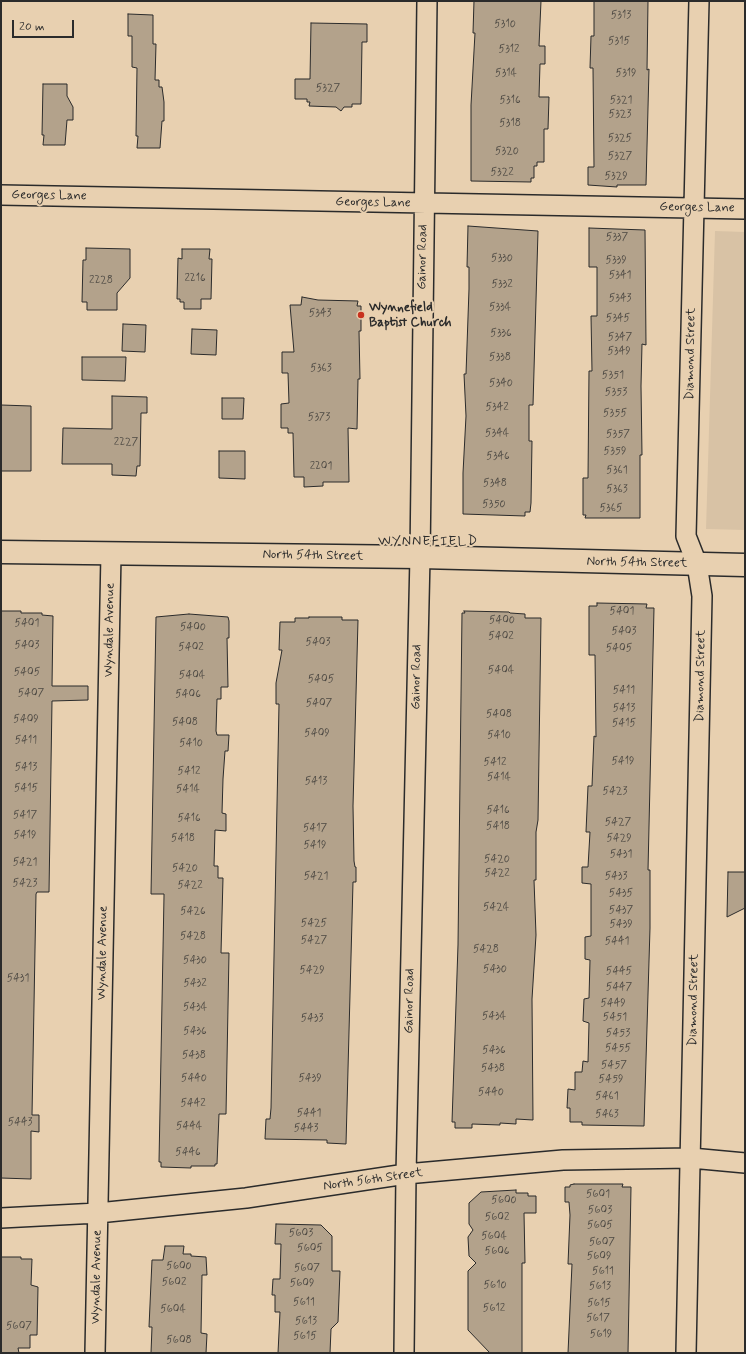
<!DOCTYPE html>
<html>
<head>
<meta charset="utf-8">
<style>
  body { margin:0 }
  #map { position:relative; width:746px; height:1354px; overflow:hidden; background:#e8d0b0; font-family:Mynerve,sans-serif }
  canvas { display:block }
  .frame { position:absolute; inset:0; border:2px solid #2b2b2b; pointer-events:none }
  .scale { position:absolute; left:12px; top:20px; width:62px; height:18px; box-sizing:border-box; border:2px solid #2b2b2b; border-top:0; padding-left:5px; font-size:12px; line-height:14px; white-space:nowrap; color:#2b2b2b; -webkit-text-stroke:3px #e8d0b0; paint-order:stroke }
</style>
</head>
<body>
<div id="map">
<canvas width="746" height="1354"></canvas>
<div class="frame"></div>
<div class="scale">20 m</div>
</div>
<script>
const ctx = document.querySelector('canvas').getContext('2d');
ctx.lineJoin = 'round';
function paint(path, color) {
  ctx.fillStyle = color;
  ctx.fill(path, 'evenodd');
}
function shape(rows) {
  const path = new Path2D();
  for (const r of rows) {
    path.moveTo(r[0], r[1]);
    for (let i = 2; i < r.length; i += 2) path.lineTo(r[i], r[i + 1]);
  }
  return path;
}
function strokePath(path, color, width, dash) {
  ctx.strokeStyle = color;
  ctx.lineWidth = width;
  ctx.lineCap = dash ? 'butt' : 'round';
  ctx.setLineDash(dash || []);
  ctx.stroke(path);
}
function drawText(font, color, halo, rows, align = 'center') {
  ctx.font = font + ' Mynerve,sans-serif';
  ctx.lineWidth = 4;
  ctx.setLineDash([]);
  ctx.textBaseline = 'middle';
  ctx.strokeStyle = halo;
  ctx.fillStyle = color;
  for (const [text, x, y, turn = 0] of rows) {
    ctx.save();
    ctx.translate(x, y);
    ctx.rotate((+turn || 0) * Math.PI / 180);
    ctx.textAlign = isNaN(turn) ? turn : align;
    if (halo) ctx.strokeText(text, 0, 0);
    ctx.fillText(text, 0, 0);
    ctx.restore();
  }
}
paint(shape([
  [715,231,745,232,745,530,706,529]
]), '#d8c2a5');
const building = shape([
  [474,1,541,1,539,46,545,46,545,64,540,64,539,97,549,97,548,129,544,129,544,162,537,162,537,166,534,166,534,178,531,178,531,182,471,181,471,105,475,33,473,33,474,1],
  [594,1,648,1,647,70,649,69,646,185,617,185,617,187,588,185,588,167,594,167,593,68,590,68,591,36,594,36,594,1],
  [128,14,153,15,153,44,156,44,155,80,159,80,159,87,162,87,164,102,164,121,162,121,160,148,137,148,138,136,136,136,137,68,132,67,132,36,128,36,128,14],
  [311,23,367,24,367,42,362,42,361,104,352,104,352,107,344,107,341,111,336,107,309,106,310,102,307,102,307,99,295,99,295,79,310,79,311,23],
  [43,84,67,84,67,96,73,107,73,120,67,120,65,145,43,145,44,135,42,135,43,84],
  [468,226,538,231,533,405,529,405,529,441,532,441,531,503,530,512,525,512,525,516,463,514,463,473,466,416,464,374,466,374,469,289,469,267,467,267,468,226],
  [589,228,645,230,646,345,642,344,641,386,642,455,640,455,640,518,585,518,586,515,583,515,583,478,588,478,589,371,592,371,591,316,597,316,597,267,589,267,589,228],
  [86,248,130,249,130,278,117,293,117,310,87,310,87,302,82,302,83,260,86,260,86,248],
  [182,249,210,249,209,259,212,259,211,299,201,299,201,309,184,309,184,302,180,302,180,299,177,299,178,258,182,259,182,249],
  [302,297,318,300,358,301,357,306,361,306,361,331,359,331,360,379,358,379,357,429,348,428,349,482,323,482,323,486,304,487,304,477,294,477,293,433,288,433,288,428,281,428,281,404,289,403,288,373,282,373,282,352,294,352,290,305,301,305,302,297],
  [123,324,146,325,145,352,122,351,123,324],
  [192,329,217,330,216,355,191,354,192,329],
  [82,357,126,357,125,381,82,380,82,357],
  [112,396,147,397,147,413,141,413,140,466,137,466,136,476,112,475,112,464,62,464,63,428,112,429,112,396],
  [222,398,244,398,243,419,222,419,222,398],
  [1,405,31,406,31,471,1,471,1,405],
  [219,451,245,451,245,479,219,478,219,451],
  [597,603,647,604,646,608,654,608,648,870,650,870,650,928,644,1126,582,1125,582,1122,570,1122,570,1108,567,1108,568,1089,575,1090,575,1072,582,1072,583,1061,588,1062,589,1023,583,1021,584,999,589,998,590,960,585,959,585,937,591,936,591,884,582,883,582,867,588,867,590,832,586,832,588,786,592,786,594,736,596,737,595,655,589,655,589,606,597,606,597,603],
  [1,611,21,611,21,613,42,613,42,615,53,616,52,686,88,686,88,700,52,701,49,892,37,892,36,894,32,1115,39,1115,39,1132,31,1131,31,1179,1,1178,1,611],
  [464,611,509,612,510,613,525,614,525,618,541,618,538,820,536,832,536,880,534,880,536,935,532,999,533,1120,516,1119,516,1124,500,1123,500,1125,472,1124,472,1128,455,1128,455,1122,452,1122,458,945,462,613,465,613,464,611],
  [189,614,228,617,229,621,229,638,227,638,228,687,221,687,221,699,217,699,216,731,217,735,229,735,228,751,225,751,223,779,222,813,226,814,226,831,215,830,214,866,218,866,218,878,223,878,221,953,229,953,226,1114,219,1114,217,1164,215,1164,215,1166,191,1166,191,1168,161,1167,161,1162,159,1162,164,896,164,894,151,894,156,617,189,614],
  [309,617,342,617,342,620,358,620,353,806,354,861,355,867,356,867,356,882,353,882,346,1144,327,1143,327,1140,265,1139,266,1119,270,1119,271,1108,279,704,276,704,276,683,282,650,279,650,280,622,295,622,295,618,309,618,309,617],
  [728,872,745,872,745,908,727,917,728,872],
  [574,1184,623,1184,622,1187,631,1187,628,1353,568,1353,572,1264,568,1264,570,1215,569,1202,565,1202,565,1187,570,1187,570,1185,574,1184],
  [516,1190,516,1193,528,1193,528,1196,536,1196,536,1213,524,1213,525,1263,522,1263,522,1353,490,1353,468,1330,468,1271,476,1263,469,1256,468,1237,473,1230,469,1224,469,1203,481,1192,516,1190],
  [276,1224,321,1225,332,1236,332,1271,340,1271,338,1322,331,1329,330,1353,278,1353,280,1312,275,1312,275,1295,272,1295,273,1279,280,1279,281,1244,275,1244,276,1224],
  [165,1246,184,1246,183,1254,191,1254,191,1256,206,1257,207,1275,202,1275,201,1333,207,1334,206,1353,151,1353,152,1327,149,1327,152,1260,163,1260,165,1246],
  [1,1257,21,1257,21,1259,32,1259,31,1285,38,1287,37,1335,30,1335,30,1348,18,1348,19,1353,1,1353,1,1257]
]);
paint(building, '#b3a28b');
strokePath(building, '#2b2b2b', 1);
const street = shape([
  [1,195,745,209],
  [1,1218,98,1213,246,1198,406,1174,563,1160,691,1158,745,1163],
  [95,1353,111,554],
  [404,1353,406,1174,420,557,427,1],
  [686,1353,702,596,697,564,686,536,699,1]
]);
const secondary = shape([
  [1,552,420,557,745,565]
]);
strokePath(street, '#2b2b2b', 22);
strokePath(secondary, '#2b2b2b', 25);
strokePath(street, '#e8d0b0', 19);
strokePath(secondary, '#e8d0b0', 22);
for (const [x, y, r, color] of [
  [361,315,4,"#c8321e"]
]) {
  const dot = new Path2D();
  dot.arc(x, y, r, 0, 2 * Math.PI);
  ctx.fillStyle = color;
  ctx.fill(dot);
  strokePath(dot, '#e8d0b0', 1.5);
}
drawText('11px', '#4d4943', null, [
  ["5313",621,16],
  ["5310",505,25],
  ["5315",619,42],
  ["5312",509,50],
  ["5314",506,74],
  ["5319",626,74],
  ["5327",328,89],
  ["5316",510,101],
  ["5321",621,101],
  ["5323",620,115],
  ["5318",510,124],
  ["5325",620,139],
  ["5320",507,152],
  ["5327",620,157],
  ["5322",502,173],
  ["5329",616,177],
  ["5337",617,238],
  ["5330",502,259],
  ["5339",616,261],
  ["5341",620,276],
  ["2216",195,279],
  ["2228",101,281],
  ["5332",502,285],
  ["5343",620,299],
  ["5334",500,308],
  ["5343",320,314],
  ["5345",618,319],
  ["5336",501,334],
  ["5347",620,338],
  ["5349",619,352],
  ["5338",500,358],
  ["5363",321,369],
  ["5351",613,376],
  ["5340",501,384],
  ["5353",616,393],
  ["5342",497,408],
  ["5355",615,414],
  ["5373",319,418],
  ["5344",497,434],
  ["5357",618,435],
  ["2227",126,443],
  ["5359",615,452],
  ["5346",498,457],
  ["2201",321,467],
  ["5361",617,471],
  ["5348",495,484],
  ["5363",617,490],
  ["5350",494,505],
  ["5365",611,509],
  ["5401",622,612],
  ["5400",502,621],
  ["5401",27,624],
  ["5400",193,628],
  ["5403",624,632],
  ["5402",501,637],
  ["5403",318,643],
  ["5403",27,646],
  ["5402",191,648],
  ["5405",619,649],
  ["5404",501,671],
  ["5405",27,673],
  ["5404",192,676],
  ["5405",321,680],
  ["5411",624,691],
  ["5407",31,694],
  ["5406",188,695],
  ["5407",319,704],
  ["5413",624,709],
  ["5408",499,715],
  ["5409",26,720],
  ["5408",185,723],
  ["5415",624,724],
  ["5409",317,734],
  ["5410",499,736],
  ["5411",26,741],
  ["5410",191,744],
  ["5419",623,762],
  ["5412",495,763],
  ["5413",26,768],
  ["5412",189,772],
  ["5414",499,778],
  ["5413",316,782],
  ["5415",26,789],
  ["5414",188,790],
  ["5423",615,792],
  ["5416",498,811],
  ["5417",25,816],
  ["5416",189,819],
  ["5427",618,823],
  ["5418",498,827],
  ["5417",315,829],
  ["5419",25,836],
  ["5418",183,839],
  ["5429",619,839],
  ["5419",315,846],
  ["5431",621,855],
  ["5420",497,860],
  ["5421",25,863],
  ["5420",185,869],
  ["5422",497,874],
  ["5421",316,877],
  ["5433",616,877],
  ["5423",25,884],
  ["5422",190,886],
  ["5435",621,894],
  ["5424",496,908],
  ["5437",621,911],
  ["5426",193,912],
  ["5425",314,924],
  ["5439",621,925],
  ["5428",193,937],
  ["5427",314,941],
  ["5441",617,942],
  ["5428",486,950],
  ["5430",195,961],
  ["5430",495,970],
  ["5429",312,971],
  ["5445",619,972],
  ["5431",18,979],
  ["5432",195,984],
  ["5447",619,988],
  ["5449",613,1004],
  ["5434",195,1008],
  ["5434",494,1017],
  ["5451",615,1018],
  ["5433",312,1019],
  ["5436",195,1032],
  ["5453",618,1034],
  ["5455",618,1049],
  ["5436",494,1051],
  ["5438",194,1056],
  ["5457",614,1066],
  ["5438",493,1069],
  ["5440",194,1079],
  ["5439",310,1079],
  ["5459",611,1080],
  ["5440",491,1093],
  ["5461",607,1097],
  ["5442",193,1104],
  ["5441",309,1114],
  ["5463",607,1115],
  ["5443",20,1123],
  ["5444",189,1127],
  ["5443",306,1129],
  ["5446",188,1153],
  ["5601",598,1195],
  ["5600",504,1201],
  ["5603",600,1211],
  ["5602",497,1218],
  ["5605",600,1226],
  ["5603",301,1234],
  ["5604",494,1237],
  ["5607",602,1243],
  ["5605",310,1249],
  ["5606",497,1252],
  ["5609",599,1257],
  ["5600",179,1267],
  ["5607",307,1269],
  ["5611",603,1272],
  ["5602",174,1283],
  ["5609",302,1284],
  ["5610",495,1286],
  ["5613",600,1287],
  ["5611",304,1303],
  ["5615",599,1304],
  ["5612",494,1309],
  ["5604",173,1310],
  ["5617",598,1319],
  ["5613",306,1322],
  ["5607",19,1327],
  ["5619",601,1335],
  ["5615",305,1337],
  ["5608",179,1341]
]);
drawText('13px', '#2b2b2b', '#e8d0b0', [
  ["Georges Lane",49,196,1],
  ["Georges Lane",373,203,1],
  ["Georges Lane",697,208,1],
  ["Gainor Road",423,257,-89],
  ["Diamond Street",691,354,-89],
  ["North 54th Street",313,556,1],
  ["North 54th Street",637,563,1],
  ["Wyndale Avenue",110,630,-89],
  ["Diamond Street",701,676,-89],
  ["Gainor Road",417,677,-89],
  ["Wyndale Avenue",103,953,-89],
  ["Diamond Street",694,1000,-89],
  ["Gainor Road",410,1001,-89],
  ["North 56th Street",373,1180,-8],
  ["Wyndale Avenue",97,1277,-89]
]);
drawText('bold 13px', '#2b2b2b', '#e8d0b0', [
  ["Wynnefield",369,308],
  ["Baptist Church",369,323]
], 'left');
ctx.letterSpacing = '1px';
drawText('14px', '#2b2b2b', '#e8d0b0', [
  ["WYNNEFIELD",428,542]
]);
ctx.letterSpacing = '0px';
</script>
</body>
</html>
